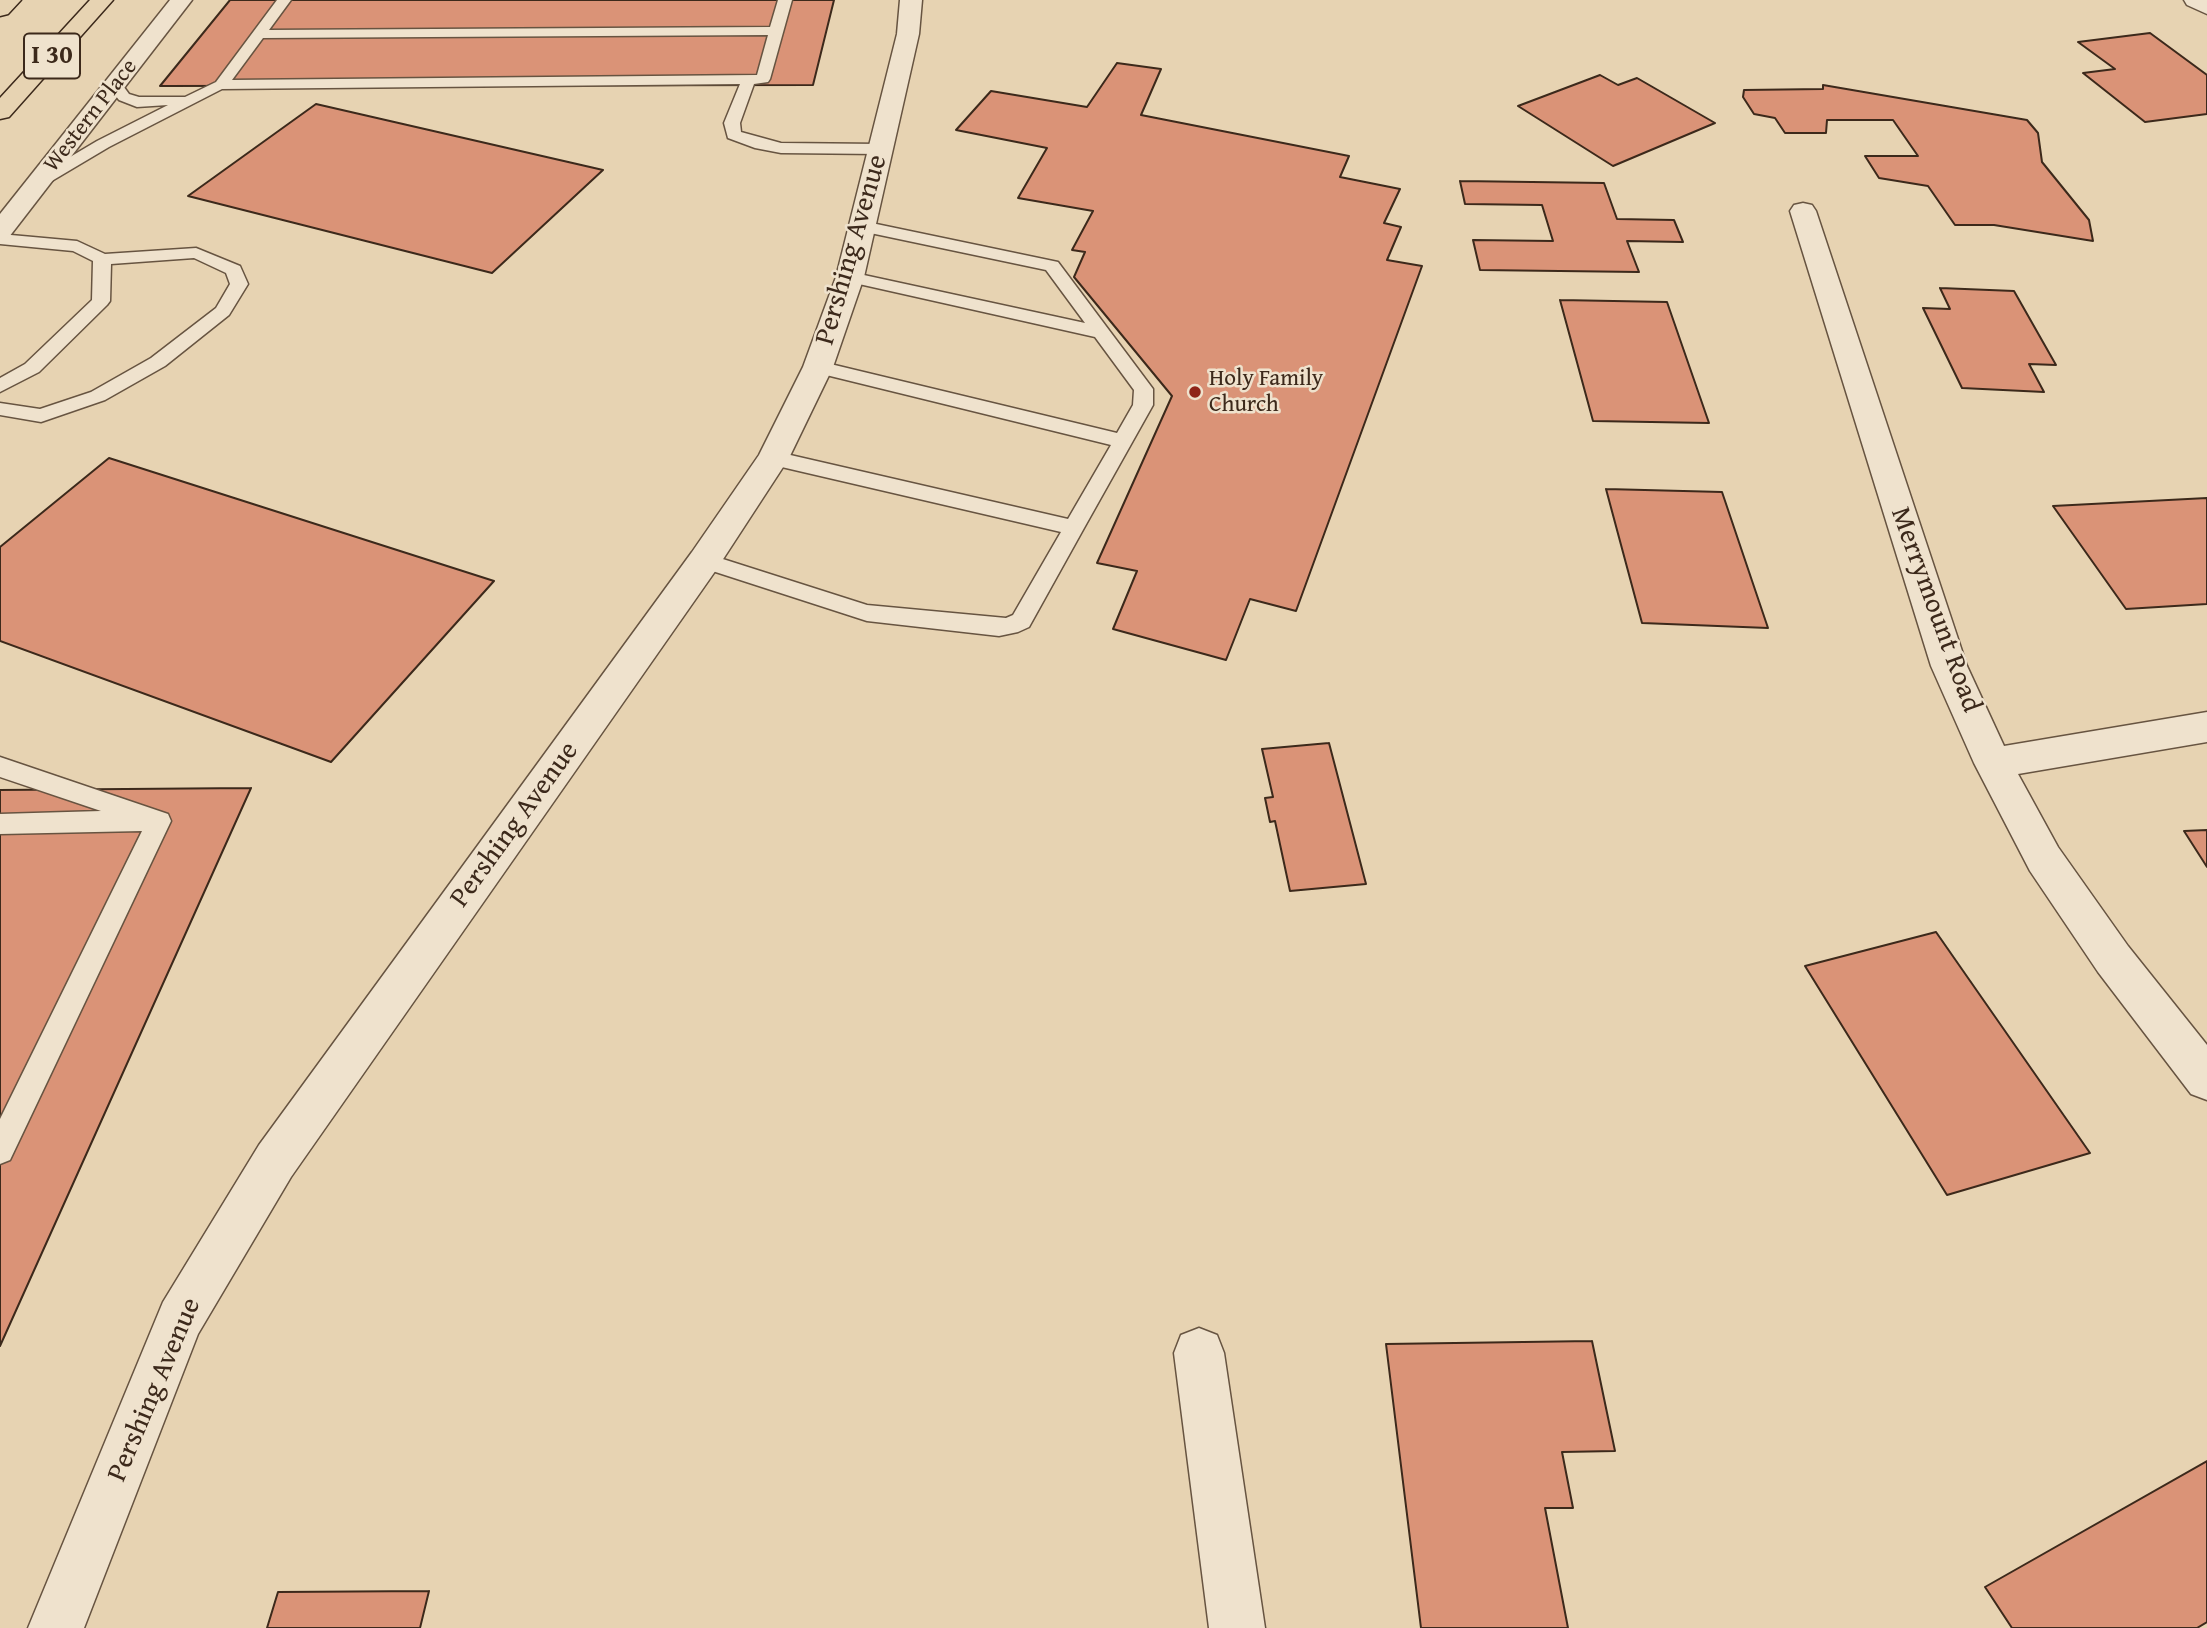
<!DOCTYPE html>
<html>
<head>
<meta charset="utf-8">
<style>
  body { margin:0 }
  canvas { display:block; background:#e7d3b2 }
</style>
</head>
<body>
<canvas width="2207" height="1628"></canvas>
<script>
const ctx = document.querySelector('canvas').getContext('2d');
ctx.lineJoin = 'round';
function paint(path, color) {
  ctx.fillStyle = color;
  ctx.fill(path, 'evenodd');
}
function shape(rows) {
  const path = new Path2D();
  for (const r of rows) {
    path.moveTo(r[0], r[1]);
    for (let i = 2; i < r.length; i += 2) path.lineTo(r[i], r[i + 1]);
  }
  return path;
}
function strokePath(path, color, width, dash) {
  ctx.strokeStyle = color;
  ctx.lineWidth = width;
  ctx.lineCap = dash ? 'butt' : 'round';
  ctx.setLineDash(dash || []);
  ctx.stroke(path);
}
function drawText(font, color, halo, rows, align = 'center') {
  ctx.font = font + ' "Gentium Book Plus",serif';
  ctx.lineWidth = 5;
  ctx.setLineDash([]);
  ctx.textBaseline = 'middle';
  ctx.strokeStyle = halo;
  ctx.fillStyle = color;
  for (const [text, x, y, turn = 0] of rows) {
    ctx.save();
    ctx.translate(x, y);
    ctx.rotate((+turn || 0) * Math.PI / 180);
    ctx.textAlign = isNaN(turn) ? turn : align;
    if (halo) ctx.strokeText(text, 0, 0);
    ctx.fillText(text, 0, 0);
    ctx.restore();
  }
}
const building = shape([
  [230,0,834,0,813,85,160,86,230,0],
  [2150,33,2207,75,2207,114,2145,122,2083,73,2115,69,2078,42,2150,33],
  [1117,63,1161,69,1141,115,1349,156,1340,177,1400,189,1384,223,1401,227,1387,260,1422,266,1296,611,1250,599,1226,660,1113,629,1137,571,1097,563,1172,396,1074,277,1085,252,1072,250,1093,211,1018,198,1047,148,956,130,991,91,1087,107,1117,63],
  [1600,75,1618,85,1637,78,1715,123,1613,166,1518,106,1600,75],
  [1823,85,2027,120,2038,133,2042,162,2089,220,2093,241,1994,225,1955,225,1928,186,1879,178,1865,156,1918,156,1893,120,1827,120,1826,133,1785,133,1775,118,1754,114,1743,97,1744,90,1823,89,1823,85],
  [316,104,603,170,492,273,188,196,316,104],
  [1460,181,1604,183,1617,219,1674,220,1683,242,1627,241,1639,272,1480,270,1473,240,1553,241,1542,205,1465,204,1460,181],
  [1940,288,2014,291,2056,365,2029,364,2044,392,1962,388,1923,308,1950,309,1940,288],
  [1560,300,1667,302,1709,423,1593,421,1560,300],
  [109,458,494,581,331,762,0,641,0,547,109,458],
  [1606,489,1722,492,1768,628,1642,623,1606,489],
  [2207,498,2207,604,2126,609,2053,506,2207,498],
  [1329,743,1366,884,1290,891,1275,821,1270,822,1265,798,1273,797,1262,749,1329,743],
  [251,788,0,1346,0,790,251,788],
  [2207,830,2207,867,2184,831,2207,830],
  [1936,932,2090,1153,1947,1195,1805,966,1936,932],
  [1592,1341,1615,1451,1562,1452,1573,1508,1545,1508,1568,1628,1421,1628,1386,1344,1592,1341],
  [2207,1461,2207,1622,2197,1628,2012,1628,1985,1587,2207,1461],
  [429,1591,420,1628,267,1628,278,1592,429,1591]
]);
paint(building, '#da9377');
strokePath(building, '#3c291b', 2);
const service = shape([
  [277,0,291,0,269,30,770,27,778,0,792,0,770,79,768,82,754,84,740,123,741,132,781,143,880,144,888,149,880,154,781,153,755,148,728,138,724,123,740,84,222,89,109,147,45,185,33,185,31,182,33,179,97,141,168,105,137,107,119,100,108,86,111,83,121,83,129,94,139,97,185,97,216,82,277,0],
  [768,35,757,75,232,80,263,38,768,35],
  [862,221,1058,262,1153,389,1153,405,1084,528,1029,627,1018,632,999,636,867,621,697,566,693,561,697,556,704,553,867,605,1006,618,1013,615,1061,532,773,465,766,463,763,458,766,453,773,451,1068,519,1111,445,818,373,809,367,818,361,1117,433,1133,405,1134,390,1095,337,850,282,841,277,850,272,1085,323,1046,270,856,230,854,226,856,222,862,221],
  [0,234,77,241,105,254,196,248,240,266,248,284,229,315,165,366,105,400,41,422,0,415,0,403,40,409,91,392,151,358,216,308,230,284,226,273,194,258,111,264,110,301,107,305,39,372,0,392,0,378,25,364,92,300,93,261,73,251,0,244,0,234],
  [0,757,168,814,171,821,10,1160,0,1164,0,1119,142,831,0,834,0,814,101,811,0,777,0,757]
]);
const minor = shape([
  [900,0,922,0,919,34,864,277,833,367,789,458,716,570,291,1177,198,1334,84,1628,28,1628,163,1302,259,1145,692,552,759,455,803,367,836,277,897,34,900,0],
  [2184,0,2207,0,2207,14,2187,5,2184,0],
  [1803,203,1812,205,1816,211,1967,666,2004,746,2207,712,2207,742,2018,774,2058,847,2128,946,2207,1045,2207,1100,2191,1094,2098,972,2030,871,1974,763,1931,666,1790,211,1794,205,1803,203],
  [1199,1328,1217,1335,1224,1353,1265,1628,1209,1628,1174,1353,1181,1335,1199,1328]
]);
const tertiary = shape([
  [170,0,192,0,9,237,0,239,0,214,170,0]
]);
const motorway = shape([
  [0,0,21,0,8,14,0,16,0,0],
  [90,0,113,0,9,117,0,119,0,98,90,0]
]);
strokePath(service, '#675441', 3);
strokePath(minor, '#675441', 3);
strokePath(tertiary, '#675441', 3);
strokePath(motorway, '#3c291b', 3);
paint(service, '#efe2cd');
paint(minor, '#efe2cd');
paint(tertiary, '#efe2cd');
paint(motorway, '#e7d3b2');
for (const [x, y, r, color] of [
  [1195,392,7,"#8f2418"]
]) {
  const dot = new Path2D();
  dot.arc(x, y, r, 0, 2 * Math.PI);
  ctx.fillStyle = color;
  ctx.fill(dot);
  strokePath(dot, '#efe2cd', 2.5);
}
drawText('23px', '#3c291b', '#efe2cd', [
  ["Western Place",91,116,-52]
]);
drawText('23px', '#3c291b', '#efe2cd', [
  ["Holy Family",1209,379],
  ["Church",1209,405]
], 'left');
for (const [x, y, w] of [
  [52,56,56]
]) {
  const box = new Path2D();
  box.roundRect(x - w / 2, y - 22.5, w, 45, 5);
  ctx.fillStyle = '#efe2cd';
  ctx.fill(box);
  strokePath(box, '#3c291b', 2);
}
drawText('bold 26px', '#3c291b', null, [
  ["I 30",52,56]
]);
drawText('28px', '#3c291b', '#efe2cd', [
  ["Pershing Avenue",852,250,-74],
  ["Merrymount Road",1935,610,70],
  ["Pershing Avenue",515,825,-54],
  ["Pershing Avenue",155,1390,-67]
]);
</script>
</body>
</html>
